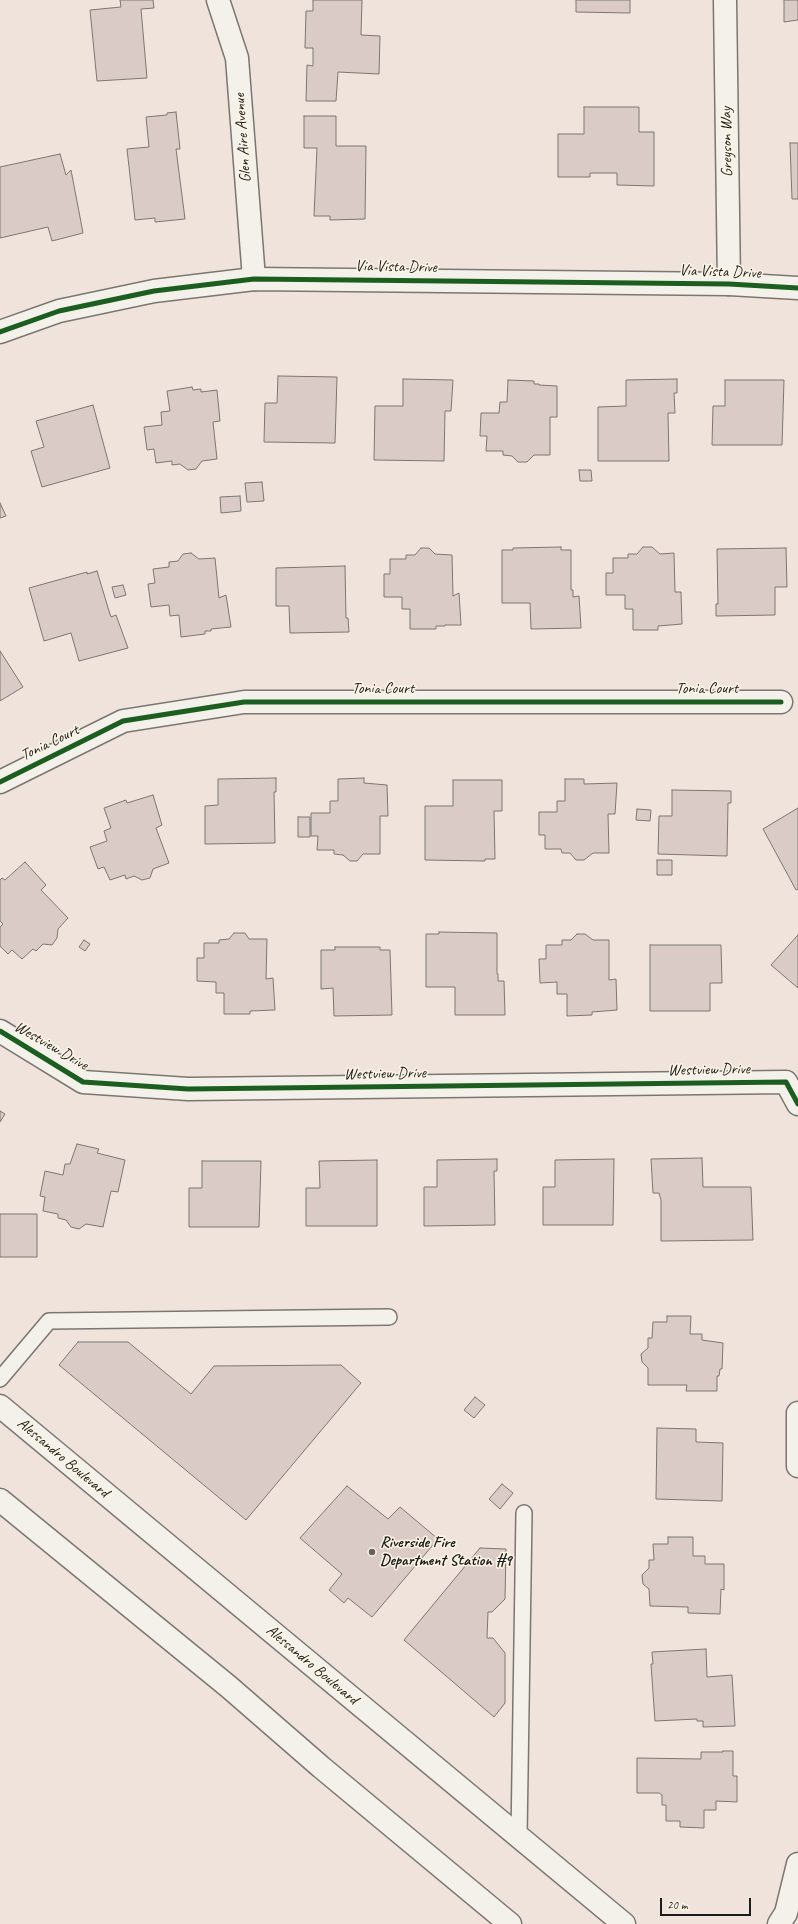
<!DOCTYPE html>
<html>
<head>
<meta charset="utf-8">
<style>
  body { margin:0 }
  #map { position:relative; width:798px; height:1924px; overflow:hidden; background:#f0e3dc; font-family:Caveat,sans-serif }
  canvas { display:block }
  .scale { position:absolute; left:660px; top:1898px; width:91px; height:18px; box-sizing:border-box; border:2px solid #1c1c1c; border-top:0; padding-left:5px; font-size:12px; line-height:14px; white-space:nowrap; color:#1c1c1c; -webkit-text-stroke:3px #fcf5e5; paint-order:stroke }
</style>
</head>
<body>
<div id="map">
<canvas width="798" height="1924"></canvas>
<div class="scale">20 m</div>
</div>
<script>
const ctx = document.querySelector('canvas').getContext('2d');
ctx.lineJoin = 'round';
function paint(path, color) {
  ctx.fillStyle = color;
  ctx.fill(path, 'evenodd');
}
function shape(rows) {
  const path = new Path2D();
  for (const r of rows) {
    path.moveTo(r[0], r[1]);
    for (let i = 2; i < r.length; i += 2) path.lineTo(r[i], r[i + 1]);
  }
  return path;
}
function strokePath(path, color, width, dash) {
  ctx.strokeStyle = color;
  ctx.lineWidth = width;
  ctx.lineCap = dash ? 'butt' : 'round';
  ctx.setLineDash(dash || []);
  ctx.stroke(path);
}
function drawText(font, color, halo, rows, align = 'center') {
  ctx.font = font + ' Caveat,sans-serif';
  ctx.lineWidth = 3;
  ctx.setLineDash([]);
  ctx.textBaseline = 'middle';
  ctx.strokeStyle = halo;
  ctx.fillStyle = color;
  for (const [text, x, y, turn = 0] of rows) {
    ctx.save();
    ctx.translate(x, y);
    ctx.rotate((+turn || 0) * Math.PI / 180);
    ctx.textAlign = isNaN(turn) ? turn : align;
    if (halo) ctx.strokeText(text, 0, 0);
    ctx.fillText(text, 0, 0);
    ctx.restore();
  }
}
const building = shape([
  [120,0,153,0,154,8,141,9,147,78,97,81,90,10,121,7,120,0],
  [313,0,362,0,361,35,380,36,379,74,338,72,336,101,306,101,307,65,313,66,313,48,305,48,306,11,313,11,313,0],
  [576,0,630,0,630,13,576,12,576,0],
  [784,0,798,0,798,20,784,22,784,0],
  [584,107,639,107,639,132,654,132,654,186,617,185,617,173,590,173,590,177,558,177,558,134,584,134,584,107],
  [176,112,180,149,176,149,185,219,155,222,155,218,135,220,127,149,149,147,146,117,167,115,167,113,176,112],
  [304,116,336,116,336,146,366,146,365,219,330,220,330,216,314,216,317,148,304,148,304,116],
  [790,143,798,143,798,199,792,199,790,143],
  [60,154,66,175,71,170,83,233,52,241,48,227,0,238,0,167,60,154],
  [278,376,337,377,335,443,264,442,265,403,277,403,278,376],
  [403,379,453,380,451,411,445,411,444,461,374,460,375,406,403,406,403,379],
  [677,379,677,393,674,393,675,413,668,413,669,461,598,461,598,407,626,406,626,380,677,379],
  [508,380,534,381,534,384,539,384,539,385,557,386,557,417,550,417,550,455,534,455,527,462,518,462,512,456,503,455,503,451,486,451,487,436,480,436,481,413,499,413,500,402,507,402,508,380],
  [725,380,784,380,782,445,712,445,713,406,725,406,725,380],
  [192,387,193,390,201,389,201,392,217,390,220,421,213,422,217,459,202,461,196,469,188,470,180,464,172,465,172,461,156,463,154,449,147,450,144,427,162,425,161,412,170,411,167,391,192,387],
  [93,405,110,468,42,487,31,451,44,447,36,421,93,405],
  [579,470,591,470,592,481,580,481,579,470],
  [262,482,264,501,247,502,245,483,262,482],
  [240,496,241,511,221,513,220,497,240,496],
  [0,503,6,516,0,518,0,503],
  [561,547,561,550,571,550,571,590,573,590,573,597,579,596,581,628,531,629,530,603,502,603,502,550,513,550,513,548,561,547],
  [643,547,652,547,660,554,674,553,675,592,681,592,682,624,658,626,658,630,633,630,633,609,625,609,625,595,606,595,606,573,613,573,613,558,628,558,628,554,637,554,643,547],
  [421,548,429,548,435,554,452,555,453,596,459,593,461,625,445,625,445,626,436,626,436,629,410,629,410,609,402,609,402,597,384,597,384,574,390,574,390,559,406,559,406,555,415,555,421,548],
  [786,548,787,587,775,587,775,615,716,616,716,604,718,604,717,549,786,548],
  [191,553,199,559,215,558,219,598,226,595,231,627,211,629,211,631,205,631,205,634,181,637,179,615,170,616,169,605,151,607,148,584,155,583,153,569,169,567,169,562,178,561,183,554,191,553],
  [345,566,346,618,348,618,349,632,290,633,289,606,276,606,276,568,345,566],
  [97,571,109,611,111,617,116,615,128,648,79,661,71,633,44,641,29,588,87,572,87,574,97,571],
  [123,585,126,595,115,598,112,587,123,585],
  [0,651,23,687,0,701,0,651],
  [276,778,276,792,274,792,275,843,205,844,205,806,218,805,218,779,276,778],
  [364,778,364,783,387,785,388,816,380,816,380,854,363,854,357,861,350,861,343,855,334,854,334,850,317,850,318,836,311,836,311,813,330,813,330,801,338,801,338,779,364,778],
  [565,779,584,779,584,784,617,783,615,814,608,814,609,853,593,853,584,860,576,860,570,853,562,853,561,849,545,849,545,835,539,835,539,812,557,812,557,801,565,801,565,779],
  [453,780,502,780,502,811,494,811,495,859,485,859,485,861,425,860,425,806,453,806,453,780],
  [672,790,731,791,731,803,728,803,727,856,658,854,659,816,672,816,672,790],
  [153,795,162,825,156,828,169,863,153,869,150,878,142,880,134,876,126,879,125,875,110,880,104,867,98,869,90,847,107,841,104,831,111,828,104,808,126,800,127,803,153,795],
  [798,808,798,889,796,890,763,829,798,808],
  [637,809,651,810,650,821,636,820,637,809],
  [298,817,310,817,310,837,298,837,298,817],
  [657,860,672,860,672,875,657,875,657,860],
  [25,862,46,885,41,890,68,918,58,929,57,938,52,945,43,944,36,951,33,949,22,959,12,950,8,954,0,946,0,927,3,924,0,921,0,880,2,878,5,880,25,862],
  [439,932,497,933,497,974,498,974,498,981,504,981,505,1015,455,1015,455,987,426,987,426,934,439,934,439,932],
  [234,933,245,933,249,939,267,939,266,979,273,978,275,1010,250,1011,250,1014,224,1014,224,993,216,993,216,982,197,981,197,958,204,958,204,943,219,943,219,940,229,939,234,933],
  [577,934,585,934,593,940,609,940,609,980,616,979,617,1010,592,1012,592,1015,567,1016,567,994,557,994,557,982,540,983,539,959,546,959,546,945,562,945,562,940,571,940,577,934],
  [798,935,798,988,771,965,798,935],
  [84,940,90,944,85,951,79,947,84,940],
  [650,945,721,945,722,983,710,983,710,1011,650,1011,650,945],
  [335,947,380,947,380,950,390,950,392,1015,334,1016,333,988,321,989,321,950,335,950,335,947],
  [0,1111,5,1114,0,1122,0,1111],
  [77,1144,99,1149,97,1153,125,1160,118,1192,111,1191,103,1227,86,1224,79,1229,71,1227,66,1220,58,1218,58,1214,43,1211,45,1197,40,1196,45,1171,63,1175,65,1164,70,1164,77,1144],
  [702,1158,703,1187,751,1187,753,1240,661,1241,661,1200,659,1193,653,1193,651,1159,702,1158],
  [497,1159,497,1171,494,1171,495,1225,424,1226,424,1187,437,1187,437,1160,497,1159],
  [614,1159,613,1225,543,1225,543,1187,555,1187,555,1160,614,1159],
  [377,1160,377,1226,306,1226,306,1188,320,1188,319,1161,377,1160],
  [202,1161,261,1161,259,1227,189,1227,189,1188,202,1188,202,1161],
  [0,1214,37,1214,37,1257,0,1257,0,1214],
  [667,1316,691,1316,690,1334,702,1334,702,1340,723,1343,722,1369,720,1369,719,1376,717,1376,717,1391,686,1391,687,1385,648,1385,648,1368,642,1362,641,1354,648,1348,648,1338,652,1338,653,1322,667,1322,667,1316],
  [78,1342,128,1342,191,1394,214,1366,341,1365,361,1383,246,1520,59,1365,78,1342],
  [475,1397,485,1405,474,1418,464,1410,475,1397],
  [657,1428,696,1429,696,1442,723,1443,722,1501,656,1499,657,1428],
  [502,1484,513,1493,500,1509,489,1499,502,1484],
  [347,1486,388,1519,400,1507,438,1539,372,1617,348,1598,344,1603,329,1590,342,1574,300,1538,347,1486],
  [668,1537,693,1537,693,1556,705,1556,705,1564,724,1564,724,1590,721,1589,720,1614,688,1613,688,1607,650,1606,649,1589,643,1584,642,1575,649,1568,649,1560,654,1560,653,1544,668,1544,668,1537],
  [480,1548,506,1549,505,1599,492,1612,488,1612,487,1638,493,1638,505,1653,505,1703,494,1717,404,1640,480,1548],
  [706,1649,707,1677,732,1675,735,1726,703,1727,703,1721,697,1721,697,1719,655,1721,651,1664,653,1664,652,1652,706,1649],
  [723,1751,733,1751,733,1776,737,1776,737,1802,716,1801,716,1810,704,1810,704,1828,680,1827,680,1821,666,1821,666,1805,662,1805,662,1795,659,1793,637,1793,637,1758,701,1759,701,1752,723,1752,723,1751]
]);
paint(building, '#dbcbc7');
strokePath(building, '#7b7672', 1);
const service = shape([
  [0,1379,49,1321,389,1317],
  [519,1837,524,1513]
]);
const minor = shape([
  [218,0,237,58,254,279],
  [725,0,729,284],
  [0,782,123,721,244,702,781,702],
  [0,1031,83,1082,188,1089,786,1082,798,1104],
  [798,1413,798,1466],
  [779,1924,786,1913,798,1864]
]);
const tertiary = shape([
  [0,332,59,311,154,291,254,279,729,284,798,288]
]);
const primary = shape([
  [0,1406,624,1924],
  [0,1500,229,1687,321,1767,510,1924]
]);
strokePath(service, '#7b7672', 18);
strokePath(minor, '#7b7672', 25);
strokePath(tertiary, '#7b7672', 25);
strokePath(primary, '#7b7672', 25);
strokePath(service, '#f4f0ea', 15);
strokePath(minor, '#f4f0ea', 22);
strokePath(tertiary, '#f4f0ea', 22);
strokePath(primary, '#f4f0ea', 22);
strokePath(shape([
  [0,332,59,311,154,291,254,279,729,284,798,288],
  [0,782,123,721,244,702,781,702],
  [0,1031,83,1082,188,1089,786,1082,798,1104]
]), '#1b5e20', 5);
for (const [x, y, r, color] of [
  [372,1552,4,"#66625f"]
]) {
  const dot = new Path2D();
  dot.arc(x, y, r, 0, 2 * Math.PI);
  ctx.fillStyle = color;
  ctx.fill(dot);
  strokePath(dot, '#fcf5e5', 1.5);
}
drawText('16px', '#1c1c1c', '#fcf5e5', [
  ["Glen Aire Avenue",243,138,-94],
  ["Greyson Way",727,142,-91],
  ["Via Vista Drive",396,267,1],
  ["Via Vista Drive",720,272,2],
  ["Tonia Court",383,689],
  ["Tonia Court",707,689],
  ["Tonia Court",50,743,-26],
  ["Westview Drive",51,1046,30],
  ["Westview Drive",709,1070,-1],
  ["Westview Drive",385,1074,-1],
  ["Alessandro Boulevard",63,1458,40],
  ["Alessandro Boulevard",312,1665,40]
]);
drawText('bold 16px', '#1c1c1c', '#fcf5e5', [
  ["Riverside Fire",380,1543],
  ["Department Station #9",380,1561]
], 'left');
</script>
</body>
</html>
